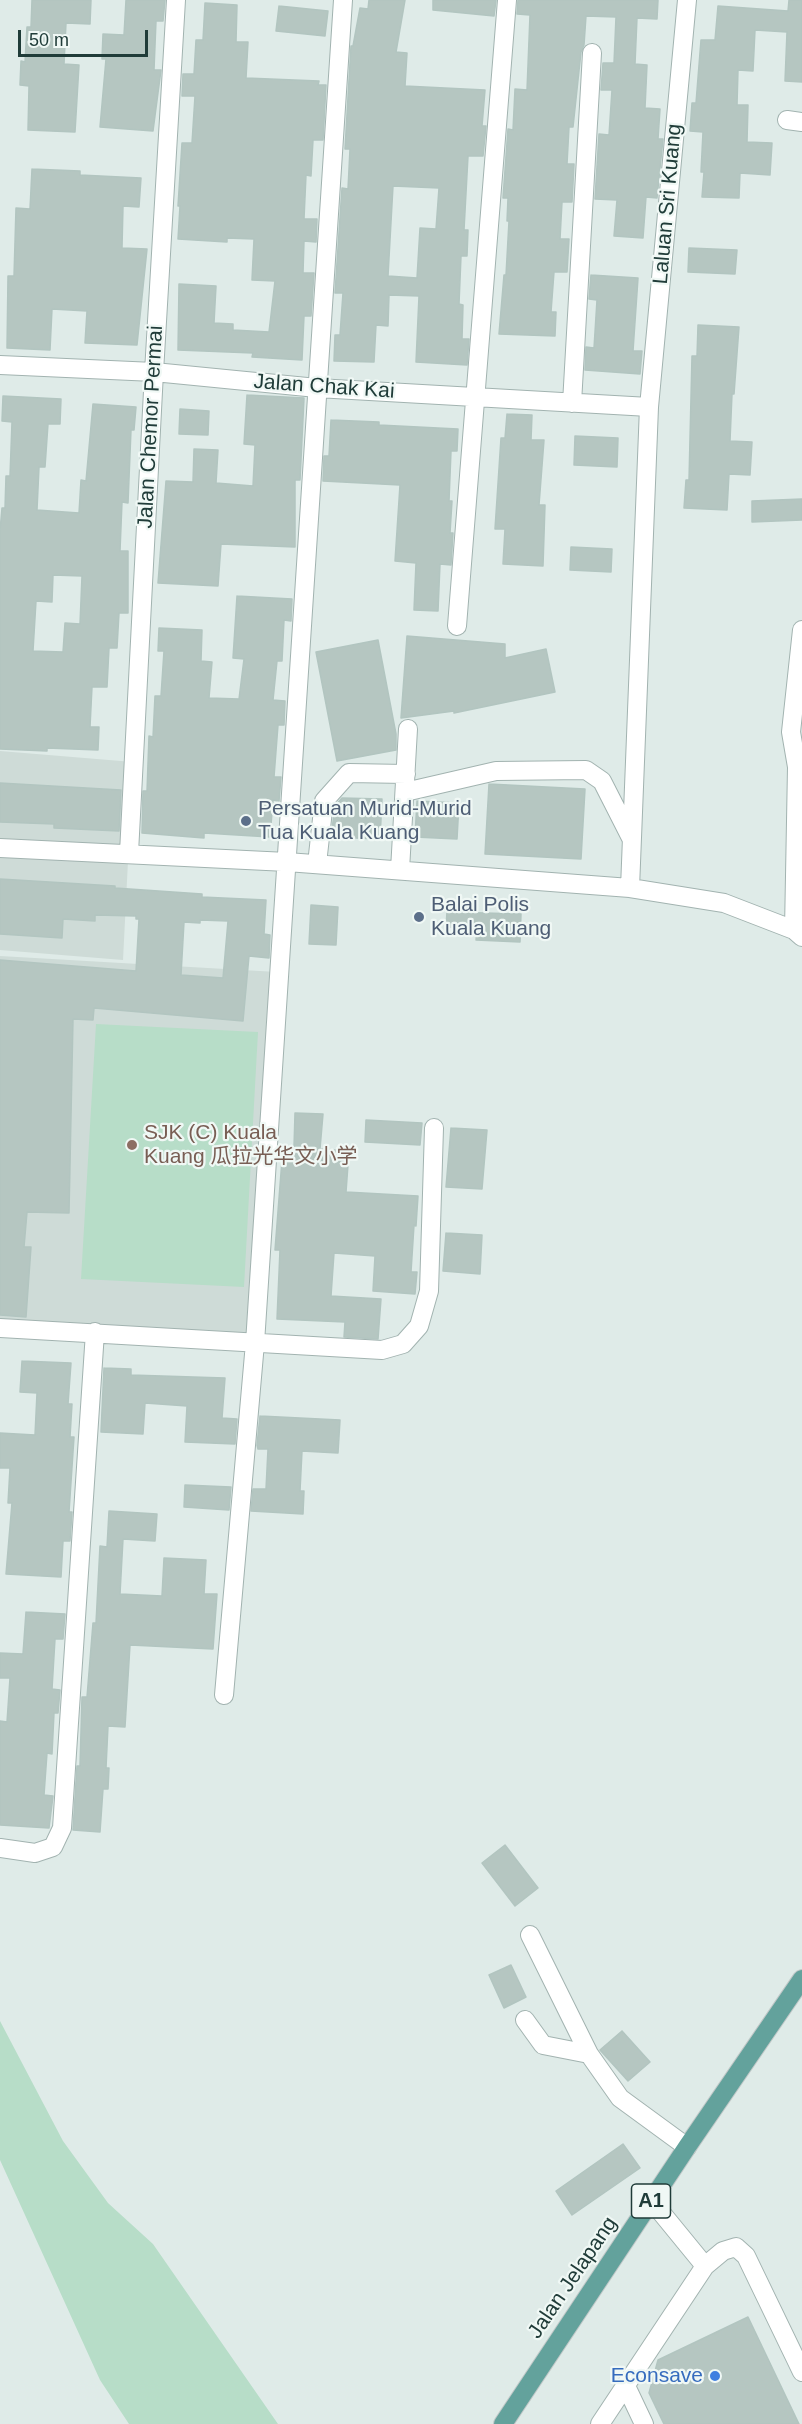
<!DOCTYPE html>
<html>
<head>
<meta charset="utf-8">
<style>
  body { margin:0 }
  #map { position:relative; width:802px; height:2424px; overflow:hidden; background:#dfebe8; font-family:Arial,sans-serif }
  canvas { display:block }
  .scale { position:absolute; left:18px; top:30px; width:130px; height:27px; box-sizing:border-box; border:3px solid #203c39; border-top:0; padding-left:8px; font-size:18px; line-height:21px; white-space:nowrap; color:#203c39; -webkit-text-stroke:4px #f0f8f5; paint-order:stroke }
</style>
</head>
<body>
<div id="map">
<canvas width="802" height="2424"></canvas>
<div class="scale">50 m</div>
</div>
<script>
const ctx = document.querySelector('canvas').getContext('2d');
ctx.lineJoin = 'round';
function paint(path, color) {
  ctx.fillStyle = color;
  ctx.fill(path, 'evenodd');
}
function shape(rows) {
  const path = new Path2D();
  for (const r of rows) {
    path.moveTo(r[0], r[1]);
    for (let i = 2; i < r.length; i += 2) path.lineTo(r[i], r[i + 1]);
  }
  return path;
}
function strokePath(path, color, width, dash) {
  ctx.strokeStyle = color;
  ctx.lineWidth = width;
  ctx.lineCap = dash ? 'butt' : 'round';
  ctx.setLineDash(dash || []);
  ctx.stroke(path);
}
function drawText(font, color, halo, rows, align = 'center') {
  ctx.font = font + ' Arial,"Noto Sans SC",sans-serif';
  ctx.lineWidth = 4.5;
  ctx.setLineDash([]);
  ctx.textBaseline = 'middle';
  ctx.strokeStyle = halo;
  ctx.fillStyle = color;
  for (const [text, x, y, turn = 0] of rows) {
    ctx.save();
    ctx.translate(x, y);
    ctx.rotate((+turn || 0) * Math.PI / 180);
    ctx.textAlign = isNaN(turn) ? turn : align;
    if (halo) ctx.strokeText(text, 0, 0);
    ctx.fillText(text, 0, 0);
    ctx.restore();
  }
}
paint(shape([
  [0,751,133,762,123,960,0,950],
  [0,956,277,972,249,1334,0,1319]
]), '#cedbd7');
paint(shape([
  [96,1024,258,1032,244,1287,81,1279],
  [0,2021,63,2141,108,2203,153,2244,278,2424,129,2424,100,2380,0,2160]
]), '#b7ddc8');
const building = shape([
  [32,0,91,0,90,24,66,23,64,64,79,65,75,132,28,130,29,86,20,85,21,61,25,62,27,27,31,27,32,0],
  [126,0,165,0,163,21,156,21,154,70,161,70,153,131,100,127,106,59,102,59,103,34,124,35,126,0],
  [369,0,405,0,396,52,407,53,405,86,485,90,482,126,486,126,483,156,468,156,464,230,468,230,467,256,461,256,459,304,463,305,462,339,469,339,467,365,416,362,419,296,389,295,388,326,376,325,374,362,334,361,335,335,340,335,343,293,335,293,342,188,348,189,350,149,345,149,351,46,353,46,360,8,368,9,369,0],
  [393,186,439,188,436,229,420,228,417,278,388,276,393,186],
  [433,0,496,0,494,16,433,10,433,0],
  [518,0,658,0,657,19,637,18,635,64,647,65,645,108,660,109,658,139,663,139,657,198,646,197,643,238,614,236,617,200,595,199,599,134,609,135,612,90,601,90,603,63,614,63,616,17,586,16,584,45,581,52,573,127,569,127,567,164,574,164,572,202,562,202,560,239,569,239,567,272,554,272,551,312,556,312,555,336,499,334,504,275,506,275,509,221,507,221,508,198,503,198,508,129,513,130,515,89,527,90,530,15,517,14,518,0],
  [789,0,802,0,802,82,785,81,787,32,755,30,753,71,738,70,737,105,748,105,747,142,772,143,770,175,740,173,739,198,702,197,704,172,701,172,703,132,690,131,692,103,696,103,701,40,715,40,718,6,788,11,789,0],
  [205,3,237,5,236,42,248,42,246,78,319,81,318,85,326,85,323,140,313,140,311,176,306,175,304,219,317,219,316,242,304,241,303,273,314,273,311,316,304,316,302,360,252,357,253,353,178,350,179,284,216,286,214,323,233,324,233,330,269,332,275,281,252,280,254,239,227,238,227,242,178,239,180,206,178,206,182,143,192,143,195,96,182,96,183,74,194,74,196,40,203,40,205,3],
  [279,6,328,11,325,36,276,31,279,6],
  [32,169,80,171,80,175,141,178,139,207,123,206,122,248,147,249,137,345,85,343,87,311,52,309,50,350,7,348,8,276,14,276,16,208,30,209,32,169],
  [689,248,737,250,735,274,688,272,689,248],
  [591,275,638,278,633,351,642,351,640,374,585,370,586,347,594,348,597,300,589,299,591,275],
  [698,325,739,327,734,394,732,394,730,441,752,442,750,475,729,474,727,510,684,508,686,480,689,480,692,356,697,356,698,325],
  [247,395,304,398,300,480,295,480,295,547,221,544,218,586,158,583,166,481,193,482,194,449,218,450,216,483,253,486,255,445,244,444,247,395],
  [3,396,61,399,60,424,48,424,45,467,39,467,37,510,79,513,81,480,86,481,93,404,136,407,134,430,131,430,128,503,122,502,120,551,128,551,128,613,119,613,117,648,109,648,107,687,92,687,90,727,99,727,98,750,47,748,47,751,0,749,0,531,2,508,5,508,6,476,10,476,12,422,2,421,3,396],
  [53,575,82,576,80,624,65,623,63,652,33,651,36,601,52,602,53,575],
  [180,409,209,411,208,435,179,434,180,409],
  [507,414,532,415,531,440,544,440,539,505,545,505,543,566,503,564,505,529,495,529,501,438,505,438,507,414],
  [331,420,379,422,379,425,458,429,457,451,451,451,449,501,452,501,450,533,453,533,451,565,440,564,438,611,414,610,416,563,395,561,400,485,323,481,324,456,329,456,331,420],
  [575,436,618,438,617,467,574,465,575,436],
  [802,499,802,520,752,522,752,501,802,499],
  [571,547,612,549,611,572,570,570,571,547],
  [237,596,292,599,291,621,284,620,282,661,277,661,273,700,285,701,284,725,278,725,274,777,281,777,279,801,273,800,270,837,204,833,204,838,142,833,143,791,147,791,149,736,153,737,155,696,161,696,164,651,158,651,159,628,202,630,201,661,212,662,209,698,239,699,244,659,233,658,237,596],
  [407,636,505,644,505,658,546,649,555,692,454,713,454,711,401,718,407,636],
  [378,640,396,734,396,750,337,761,316,652,378,640],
  [0,783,121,790,119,831,54,828,54,824,0,822,0,783],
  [489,784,585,789,581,859,485,854,489,784],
  [342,798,382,799,380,839,331,837,335,806,342,798],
  [417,801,459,803,457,839,415,837,417,801],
  [0,879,115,886,115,888,202,894,202,897,266,900,264,934,270,935,269,958,249,956,243,1021,94,1008,93,1020,73,1019,69,1213,27,1212,24,1247,31,1247,26,1317,0,1315,0,960,136,971,139,919,136,919,136,916,95,915,95,921,63,919,62,938,0,934,0,879],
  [200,920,228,921,223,978,181,975,184,922,200,923,200,920],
  [311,905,338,907,336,945,309,944,311,905],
  [447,912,521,914,520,942,476,940,477,928,446,927,447,912],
  [295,1113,323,1114,320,1149,349,1151,346,1192,418,1196,416,1226,414,1225,411,1272,417,1272,415,1294,373,1291,375,1256,334,1253,331,1296,381,1299,378,1339,344,1337,345,1322,277,1319,280,1250,275,1250,283,1147,294,1147,295,1113],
  [366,1120,422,1123,420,1145,365,1142,366,1120],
  [451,1128,487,1130,482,1189,446,1187,451,1128],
  [446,1233,482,1235,480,1274,443,1271,446,1233],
  [22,1361,71,1363,68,1404,72,1404,70,1437,74,1437,69,1512,72,1512,70,1541,63,1541,61,1577,6,1574,12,1503,8,1503,10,1468,0,1468,0,1433,35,1435,37,1393,20,1392,22,1361],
  [104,1368,131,1369,131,1375,225,1378,222,1418,237,1419,235,1444,185,1442,187,1406,145,1403,143,1434,101,1432,104,1368],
  [260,1416,340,1420,338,1453,302,1451,300,1491,304,1491,303,1514,251,1511,253,1489,266,1489,268,1449,258,1449,257,1445,260,1416],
  [185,1485,231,1487,229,1510,184,1507,185,1485],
  [109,1511,157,1514,155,1541,123,1539,120,1594,162,1596,164,1558,206,1560,204,1594,217,1594,213,1649,130,1645,125,1727,108,1726,106,1768,109,1768,108,1789,103,1789,100,1832,73,1830,77,1766,80,1766,82,1697,87,1697,93,1623,96,1623,100,1546,107,1547,109,1511],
  [26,1612,65,1614,63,1639,55,1639,52,1689,60,1690,58,1713,54,1713,52,1754,47,1753,44,1795,53,1796,49,1828,0,1825,0,1721,7,1722,10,1678,0,1678,0,1653,23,1654,26,1612],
  [505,1845,538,1888,515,1906,482,1863,505,1845],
  [511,1965,526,1997,504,2008,489,1975,511,1965],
  [622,2031,650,2062,628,2081,600,2050,622,2031],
  [623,2144,640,2168,572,2215,556,2191,623,2144],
  [748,2317,799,2424,664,2424,649,2393,658,2360,748,2317]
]);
paint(building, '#b5c6c1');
strokePath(building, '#b2c5c0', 1.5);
const minor = shape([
  [787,120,802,122],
  [0,365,154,372,317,388,649,407],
  [572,403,592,53],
  [457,626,507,0],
  [405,792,496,771,586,770,602,781,631,838],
  [0,848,287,862,630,888,724,903,794,930,802,937],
  [129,853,154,372,176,0],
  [317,864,324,801,349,773,406,774],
  [400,870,408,729],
  [630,888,649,407,687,0],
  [794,930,797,767,791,732,802,630],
  [0,1328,382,1350,403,1344,419,1326,429,1291,434,1128],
  [224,1695,255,1343,343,0],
  [0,1848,35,1853,53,1847,62,1828,95,1332],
  [530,1935,589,2054,620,2098,687,2147],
  [525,2020,543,2045,589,2054],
  [651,2200,705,2266],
  [626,2386,644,2424],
  [600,2424,705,2266,723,2251,736,2247,746,2256,802,2372]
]);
const major = shape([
  [503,2424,687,2147,802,1979]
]);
strokePath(minor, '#a2b3b0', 20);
strokePath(major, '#c1c8c8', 20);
strokePath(minor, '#fff', 18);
strokePath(major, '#63a29c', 18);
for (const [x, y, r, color] of [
  [246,821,6,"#5c6f8a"],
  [419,917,6,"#5c6f8a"],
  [132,1145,6,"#8d6e63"],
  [715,2376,6,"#3f7fe0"]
]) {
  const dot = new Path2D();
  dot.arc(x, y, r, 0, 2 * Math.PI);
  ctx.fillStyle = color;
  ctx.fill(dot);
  strokePath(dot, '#f0f8f5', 2);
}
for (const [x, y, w] of [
  [651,2201,39]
]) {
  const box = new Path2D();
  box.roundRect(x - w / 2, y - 17, w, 34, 4.5);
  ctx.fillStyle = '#f0f8f5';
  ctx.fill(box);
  strokePath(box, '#203c39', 1.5);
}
drawText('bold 20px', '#203c39', null, [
  ["A1",651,2201]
]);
drawText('21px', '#203c39', '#f0f8f5', [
  ["Laluan Sri Kuang",668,204,-85],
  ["Jalan Chak Kai",324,387,4],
  ["Jalan Chemor Permai",151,427,-87],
  ["Jalan Jelapang",573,2278,-56]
]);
drawText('21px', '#4e5e75', '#f0f8f5', [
  ["Persatuan Murid-Murid",258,809],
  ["Tua Kuala Kuang",258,833],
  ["Balai Polis",431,905],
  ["Kuala Kuang",431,929]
], 'left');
drawText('21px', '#785e54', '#f0f8f5', [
  ["SJK (C) Kuala",144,1133],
  ["Kuang 瓜拉光华文小学",144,1157]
], 'left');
drawText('21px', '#366cbe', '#f0f8f5', [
  ["Econsave",703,2376]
], 'right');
</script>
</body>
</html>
